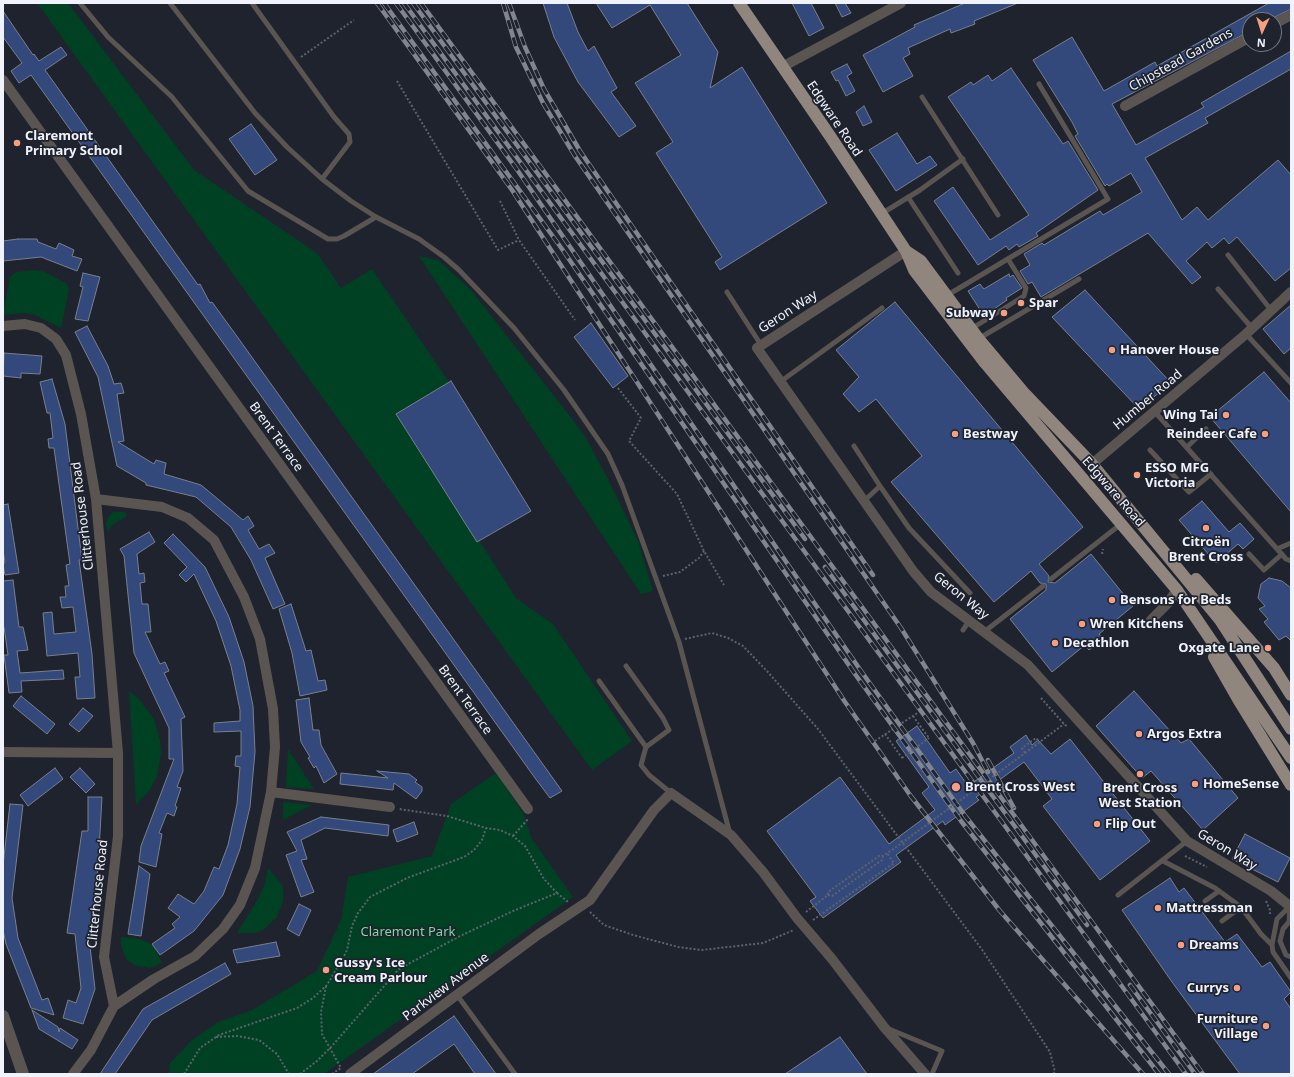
<!DOCTYPE html>
<html>
<head>
<meta charset="utf-8">
<style>
  body { margin:0 }
  #map { position:relative; width:1294px; height:1077px; overflow:hidden; background:#1e232e; font-family:"Noto Sans",sans-serif }
  canvas { display:block }
  .frame { position:absolute; inset:0; border:4px solid #f0f3fb; pointer-events:none }
  .north { position:absolute; left:1242px; top:12px; width:40px; height:40px; box-sizing:border-box; background:#1e232e; border:1px solid #727680; border-radius:50%; rotate:184deg; font-size:11px; font-weight:700; line-height:16px; text-align:center; color:#f0f3fb }
  .north::after { content:''; display:block; margin:auto; width:14px; height:18px; background:#f39f83; clip-path:polygon(50% 0,100% 100%,50% 72%,0 100%) }
</style>
</head>
<body>
<div id="map">
<canvas width="1294" height="1077"></canvas>
<div class="frame"></div>
<div class="north">N</div>
</div>
<script>
const ctx = document.querySelector('canvas').getContext('2d');
ctx.lineJoin = 'round';
function paint(path, color) {
  ctx.fillStyle = color;
  ctx.fill(path, 'evenodd');
}
function shape(rows) {
  const path = new Path2D();
  for (const r of rows) {
    path.moveTo(r[0], r[1]);
    for (let i = 2; i < r.length; i += 2) path.lineTo(r[i], r[i + 1]);
  }
  return path;
}
function strokePath(path, color, width, dash) {
  ctx.strokeStyle = color;
  ctx.lineWidth = width;
  ctx.lineCap = dash ? 'butt' : 'round';
  ctx.setLineDash(dash || []);
  ctx.stroke(path);
}
function drawText(font, color, halo, rows, align = 'center') {
  ctx.font = font + ' "Noto Sans",sans-serif';
  ctx.lineWidth = 3.5;
  ctx.setLineDash([]);
  ctx.textBaseline = 'middle';
  ctx.strokeStyle = halo;
  ctx.fillStyle = color;
  for (const [text, x, y, turn = 0] of rows) {
    ctx.save();
    ctx.translate(x, y);
    ctx.rotate((+turn || 0) * Math.PI / 180);
    ctx.textAlign = isNaN(turn) ? turn : align;
    if (halo) ctx.strokeText(text, 0, 0);
    ctx.fillText(text, 0, 0);
    ctx.restore();
  }
}
paint(shape([
  [37,3,68,3,194,170,317,253,341,288,372,269,451,385,399,415,516,598,553,624,632,741,592,770],
  [419,256,438,260,471,290,583,433,607,477,638,541,653,591,641,594],
  [35,270,45,272,67,284,69,290,61,328,33,314,23,313,3,315,10,277,16,272],
  [113,512,125,512,127,516,112,525,108,532,106,524,108,517],
  [129,691,139,699,154,719,160,740,161,753,157,777,149,791,136,805],
  [288,749,314,789,286,787],
  [496,773,523,813,532,839,573,897,324,1074,169,1074,170,1063,192,1040,218,1022,252,1010,317,971,341,920,348,877,432,856,451,804],
  [283,802,312,805,283,820],
  [268,868,283,886,283,901,277,917,263,930,256,933,237,933,258,899,265,883],
  [121,937,134,938,148,942,154,947,162,963,150,968,134,965,126,959,121,945]
]), '#004123');
const building = shape([
  [543,3,567,3,578,32,588,51,594,46,617,88,611,92,636,126,619,137,578,82,554,37,543,3],
  [596,3,687,3,718,52,710,88,742,67,827,203,720,270,715,262,722,257,656,153,673,142,635,83,681,55,650,5,612,28,596,3],
  [792,3,811,3,824,28,809,36,792,3],
  [835,3,845,3,851,13,842,17,835,3],
  [965,3,1018,3,974,21,975,24,951,33,950,29,908,48,910,54,903,58,913,76,883,92,863,55,915,27,914,25,965,3],
  [1269,3,1291,3,1291,9,1269,20,1250,20,1250,31,1112,104,1136,145,1204,107,1201,103,1291,51,1291,69,1205,118,1208,123,1145,158,1182,220,1197,207,1208,220,1278,160,1291,175,1291,268,1275,281,1237,237,1229,244,1224,238,1212,248,1207,242,1186,261,1201,277,1192,284,1148,233,1041,297,1032,282,1028,284,1020,271,1030,265,1024,254,1042,243,1044,245,1100,211,1103,215,1142,192,1131,173,1109,186,1107,184,1105,186,1075,136,1078,134,1072,122,1033,60,1072,37,1104,91,1155,62,1157,66,1269,3],
  [3,11,33,55,34,54,39,61,61,47,67,55,45,70,198,285,200,284,210,303,212,302,236,335,562,791,550,798,535,778,31,75,19,83,11,71,22,63,3,37,3,11],
  [847,64,852,73,847,76,855,91,846,96,838,80,836,81,831,72,847,64],
  [1011,68,1063,144,1068,141,1098,190,1036,233,1038,236,1019,247,1017,244,1009,250,1006,246,978,265,934,201,953,187,990,240,1029,215,948,97,971,82,973,85,988,75,992,81,1011,68],
  [864,106,872,122,863,126,856,112,864,106],
  [251,124,277,160,255,175,229,139,251,124],
  [897,133,917,164,930,156,937,165,896,191,869,150,897,133],
  [18,239,37,239,38,242,56,249,59,243,74,250,72,256,82,259,77,271,41,257,3,261,3,241,18,239],
  [83,273,100,277,88,321,75,319,83,287,80,286,83,273],
  [1009,274,1010,277,1013,275,1022,288,1006,298,1007,300,984,316,968,291,980,284,984,289,1009,274],
  [1085,290,1171,383,1139,409,1052,317,1085,290],
  [895,302,1083,527,1039,564,1049,576,1048,582,1055,583,1091,554,1133,606,1099,634,1103,639,1089,650,1085,645,1052,672,1010,619,1046,590,1046,584,1040,583,1031,571,994,602,891,482,922,456,876,399,859,412,843,394,859,377,836,350,895,302],
  [1291,305,1291,348,1284,354,1263,329,1291,305],
  [591,323,628,376,613,388,574,337,591,323],
  [87,326,108,366,114,384,121,383,124,393,117,394,124,441,118,442,154,464,156,460,166,463,164,474,201,485,243,520,248,516,254,526,248,530,259,549,269,544,275,553,265,558,285,604,273,609,251,560,231,527,196,497,146,485,146,483,117,466,98,377,75,332,87,326],
  [4,353,42,356,40,374,21,373,21,378,3,376,4,353],
  [1264,372,1291,403,1291,512,1210,417,1264,372],
  [52,379,65,424,82,560,79,560,92,654,95,698,77,699,75,677,80,677,78,653,47,656,43,613,52,612,54,634,76,632,73,607,62,608,60,597,66,597,65,586,69,586,66,565,70,564,54,448,49,448,48,439,53,438,50,413,47,413,40,382,52,379],
  [451,381,531,511,477,542,396,414,451,381],
  [1202,501,1229,532,1240,523,1254,539,1243,549,1238,544,1216,563,1179,520,1202,501],
  [8,504,19,573,5,575,3,565,5,562,3,551,3,505,8,504],
  [149,532,155,542,137,554,139,574,144,573,145,582,140,583,142,604,148,604,151,632,145,632,160,664,165,662,169,671,164,673,185,717,181,719,183,771,177,787,181,788,175,806,177,807,174,816,167,813,159,833,162,834,156,867,139,862,141,846,174,759,169,759,169,728,134,653,124,556,120,549,149,532],
  [173,534,205,567,229,617,244,662,253,706,255,752,250,807,240,849,223,895,194,931,160,955,152,944,175,928,172,924,180,917,168,908,178,894,194,904,204,891,214,867,219,869,228,845,237,804,240,767,235,766,236,756,241,756,241,731,214,732,214,723,240,721,240,710,231,666,216,621,194,574,186,582,179,575,187,567,164,543,173,534],
  [1269,578,1282,581,1291,588,1291,641,1286,636,1279,640,1264,622,1268,619,1259,609,1265,606,1258,598,1261,584,1269,578],
  [13,580,19,627,23,627,28,650,17,651,20,673,63,670,64,679,21,681,22,692,9,693,4,655,8,655,4,627,3,627,3,581,13,580],
  [291,604,306,651,311,650,318,681,325,680,327,690,300,696,292,653,279,609,291,604],
  [1134,691,1181,743,1189,739,1238,798,1203,830,1151,771,1142,778,1096,726,1134,691],
  [21,696,55,724,47,734,13,706,21,696],
  [309,698,313,730,319,730,321,745,337,774,324,783,316,766,314,768,308,758,310,757,301,742,296,700,309,698],
  [83,708,93,716,79,732,69,724,83,708],
  [917,726,950,773,956,769,968,786,1014,753,1010,747,1026,735,1032,745,1038,740,1051,754,1070,739,1150,841,1100,880,1043,806,1052,799,1024,762,976,797,979,800,945,825,943,821,896,855,901,862,823,918,810,901,816,897,767,831,840,777,889,844,935,810,922,793,929,787,896,741,917,726],
  [55,768,63,779,28,806,20,795,55,768],
  [80,768,95,784,86,793,70,777,80,768],
  [377,771,409,774,417,780,415,782,422,787,422,791,416,799,394,783,393,790,340,784,341,773,388,778,377,771],
  [88,797,102,797,98,868,89,938,95,989,83,1024,63,1018,68,1000,76,1003,81,988,75,934,67,933,82,831,88,831,88,797],
  [10,804,23,805,12,898,18,938,42,1000,48,998,54,1015,31,1008,6,944,3,930,3,865,10,804],
  [321,817,389,825,388,836,325,828,301,840,307,859,301,860,314,892,301,897,286,855,297,851,287,832,321,817],
  [414,822,418,834,397,842,393,830,414,822],
  [1245,834,1290,858,1278,882,1232,859,1245,834],
  [139,866,150,874,141,936,128,934,139,866],
  [1170,878,1179,892,1184,888,1225,942,1237,934,1262,967,1270,962,1291,992,1284,999,1291,1009,1291,1074,1240,1074,1172,982,1122,910,1170,878],
  [299,904,311,910,299,936,287,929,299,904],
  [276,942,280,956,237,963,233,950,276,942],
  [225,963,231,974,152,1020,115,1074,100,1074,143,1009,225,963],
  [32,1010,58,1027,59,1032,60,1028,78,1040,72,1049,39,1029,32,1010],
  [454,1016,496,1074,475,1074,454,1044,412,1074,373,1074,454,1016],
  [840,1037,867,1074,785,1074,840,1037]
]);
paint(building, '#33497c');
strokePath(building, '#797f8d', 1);
strokePath(shape([
  [301,57,354,20],
  [397,81,498,250,519,240],
  [500,201,519,240,575,320],
  [618,388,641,418,629,441,677,494,704,551,724,585],
  [1102,554,1103,549],
  [663,576,680,572,699,558,704,551],
  [685,639,712,633,728,638,743,646,766,670,818,729,983,951,1050,1052,1055,1072,1053,1074],
  [1041,698,1064,724,1068,727],
  [913,716,929,738],
  [902,723,919,712],
  [885,734,902,758],
  [875,741,893,729],
  [915,748,955,803],
  [1025,753,1064,724],
  [1025,753,1022,748,1036,738,1040,742],
  [513,836,528,819],
  [1185,856,1207,867],
  [557,893,568,902],
  [828,895,832,896,882,860,883,857],
  [1266,901,1270,910,1270,914],
  [590,912,604,925,633,935,678,947,702,950,763,943,794,930],
  [806,912,828,895,828,892,879,856,883,856,892,850],
  [813,920,894,863,887,853],
  [326,986,321,1012,322,1034,341,1068],
  [216,1037,237,1036,259,1040,277,1054,289,1074],
  [184,1074,200,1048,219,1035,297,1008,313,998,327,985,343,958,347,950,352,926,358,913,370,897,407,878,464,857,474,850,482,840,486,828],
  [300,1074,317,1061,332,1046,399,969,458,937,513,911,557,893,544,879,525,846,513,836,500,830,486,828,447,816,399,809],
  [332,1074,341,1068]
]), '#5e626c', 2, [2, 2]);
strokePath(shape([
  [80,3,108,37,172,97,248,191,328,239,337,239,344,236,376,217],
  [170,3,255,113,287,147,322,179,351,201,376,217,419,239,444,257,459,270,514,328,564,390,608,454,622,485,679,642,730,834],
  [252,3,334,117,349,134,350,142,322,179],
  [922,97,998,215],
  [908,197,958,273],
  [881,214,920,190,963,159],
  [1228,255,1271,310],
  [1218,289,1252,328],
  [727,292,761,345],
  [946,296,1108,199,1039,84],
  [971,329,1024,296,1026,288,1008,259],
  [1246,334,1291,383],
  [978,339,1079,279],
  [780,382,882,308],
  [1155,412,1286,559,1291,561],
  [854,446,880,486],
  [1187,447,1206,429],
  [1150,450,1189,492,1211,474],
  [864,501,880,486,909,528,970,593],
  [1277,549,1291,543],
  [1249,554,1264,570,1282,554],
  [1051,579,1121,524],
  [963,630,969,621],
  [984,632,1043,586],
  [626,666,663,718,669,730,646,747],
  [599,681,646,747,641,765,649,775,671,793],
  [1163,861,1215,888,1241,907],
  [1118,895,1187,841],
  [1205,901,1219,891],
  [1290,906,1277,919,1272,945,1273,952,1291,978],
  [1290,906,1289,922,1283,929,1280,941,1286,955,1291,957],
  [1222,921,1241,907,1261,934,1272,945],
  [457,995,515,1074],
  [889,1029,942,1051,932,1074]
]), '#5a5551', 5);
strokePath(shape([
  [1274,24,1291,15],
  [782,67,901,3],
  [3,80,528,809],
  [1125,106,1250,37],
  [906,251,757,348,913,571,931,592,1028,665,1187,841,1271,891,1291,907],
  [3,326,25,324,41,328,56,339,66,355,81,414,96,499,118,753,118,836,104,957,114,1006,91,1050,73,1074],
  [1092,464,1246,334,1291,292],
  [96,499,162,507,188,518,214,540,244,597,260,639,273,709,275,747,271,792,255,868,240,905,223,929,195,956,154,979,114,1006],
  [1151,620,1167,604,1177,590],
  [3,752,118,753],
  [271,792,390,807],
  [350,1074,539,934,590,900,654,810,671,793,731,835,763,872,797,918,832,959,884,1027,925,1074]
]), '#5a5551', 10);
strokePath(shape([
  [3,1016,23,1074]
]), '#5a5551', 12);
strokePath(shape([
  [739,3,830,136,906,251,914,270,985,363,1177,590,1291,758],
  [906,251,921,261,978,338,1025,394,1092,464,1220,620,1291,729],
  [1196,579,1274,668,1291,695],
  [1214,657,1238,699,1291,785]
]), '#91867d', 12);
const rail = shape([
  [377,3,512,190,845,702,910,795,1000,911,1143,1074],
  [384,3,562,249,855,674,961,821,1159,1074],
  [396,3,518,171,861,671,966,817,1169,1074],
  [404,3,1186,1074],
  [413,3,805,539],
  [421,3,1203,1074],
  [503,3,516,47,543,103,575,156,901,628,973,743,988,772],
  [509,3,525,47,544,89,580,151,873,575],
  [825,567,1087,925],
  [988,760,1014,808],
  [1130,985,1195,1074]
]);
strokePath(rail, '#81858e', 4.5);
strokePath(rail, '#1e232e', 3, [9]);
strokePath(shape([
  [902,758,929,738],
  [892,850,1025,753]
]), '#5e626c', 2, [2, 2]);
for (const [x, y, r, color] of [
  [17,143,4,"#f39f83"],
  [1021,303,4,"#f39f83"],
  [1004,313,4,"#f39f83"],
  [1112,350,4,"#f39f83"],
  [1226,415,4,"#f39f83"],
  [955,434,4,"#f39f83"],
  [1265,434,4,"#f39f83"],
  [1137,475,4,"#f39f83"],
  [1206,528,4,"#f39f83"],
  [1112,600,4,"#f39f83"],
  [1082,624,4,"#f39f83"],
  [1055,643,4,"#f39f83"],
  [1268,648,4,"#f39f83"],
  [1139,734,4,"#f39f83"],
  [1140,774,4,"#f39f83"],
  [1195,784,4,"#f39f83"],
  [956,787,5,"#f39f83"],
  [1097,824,4,"#f39f83"],
  [1158,908,4,"#f39f83"],
  [1181,945,4,"#f39f83"],
  [326,970,4,"#f39f83"],
  [1237,988,4,"#f39f83"],
  [1266,1026,4,"#f39f83"]
]) {
  const dot = new Path2D();
  dot.arc(x, y, r, 0, 2 * Math.PI);
  ctx.fillStyle = color;
  ctx.fill(dot);
  strokePath(dot, '#1e232e', 1.5);
}
drawText('13px', '#f0f3fb', '#1e232e', [
  ["Chipstead Gardens",1181,60,-29],
  ["Edgware Road",834,119,56],
  ["Geron Way",788,312,-33],
  ["Humber Road",1148,400,-40],
  ["Brent Terrace",276,437,54],
  ["Edgware Road",1113,492,49],
  ["Clitterhouse Road",83,516,-97],
  ["Geron Way",961,596,39],
  ["Brent Terrace",465,700,54],
  ["Geron Way",1227,850,31],
  ["Clitterhouse Road",98,894,-84],
  ["Parkview Avenue",446,987,-37]
]);
drawText('bold 13px', '#f0f3fb', '#1e232e', [
  ["Claremont",25,136],
  ["Primary School",25,151],
  ["Spar",1029,303],
  ["Subway",996,313,"right"],
  ["Hanover House",1120,350],
  ["Wing Tai",1218,415,"right"],
  ["Bestway",963,434],
  ["Reindeer Cafe",1257,434,"right"],
  ["ESSO MFG",1145,468],
  ["Victoria",1145,483],
  ["Citroën",1206,542,"center"],
  ["Brent Cross",1206,557,"center"],
  ["Bensons for Beds",1120,600],
  ["Wren Kitchens",1090,624],
  ["Decathlon",1063,643],
  ["Oxgate Lane",1260,648,"right"],
  ["Argos Extra",1147,734],
  ["HomeSense",1203,784],
  ["Brent Cross West",965,787],
  ["Brent Cross",1140,788,"center"],
  ["West Station",1140,803,"center"],
  ["Flip Out",1105,824],
  ["Mattressman",1166,908],
  ["Dreams",1189,945],
  ["Gussy's Ice",334,963],
  ["Cream Parlour",334,978],
  ["Currys",1229,988,"right"],
  ["Furniture",1258,1019,"right"],
  ["Village",1258,1034,"right"]
], 'left');
drawText('13px', '#7cd8a1', '#1e232e', [
  ["Claremont Park",408,932]
]);
</script>
</body>
</html>
